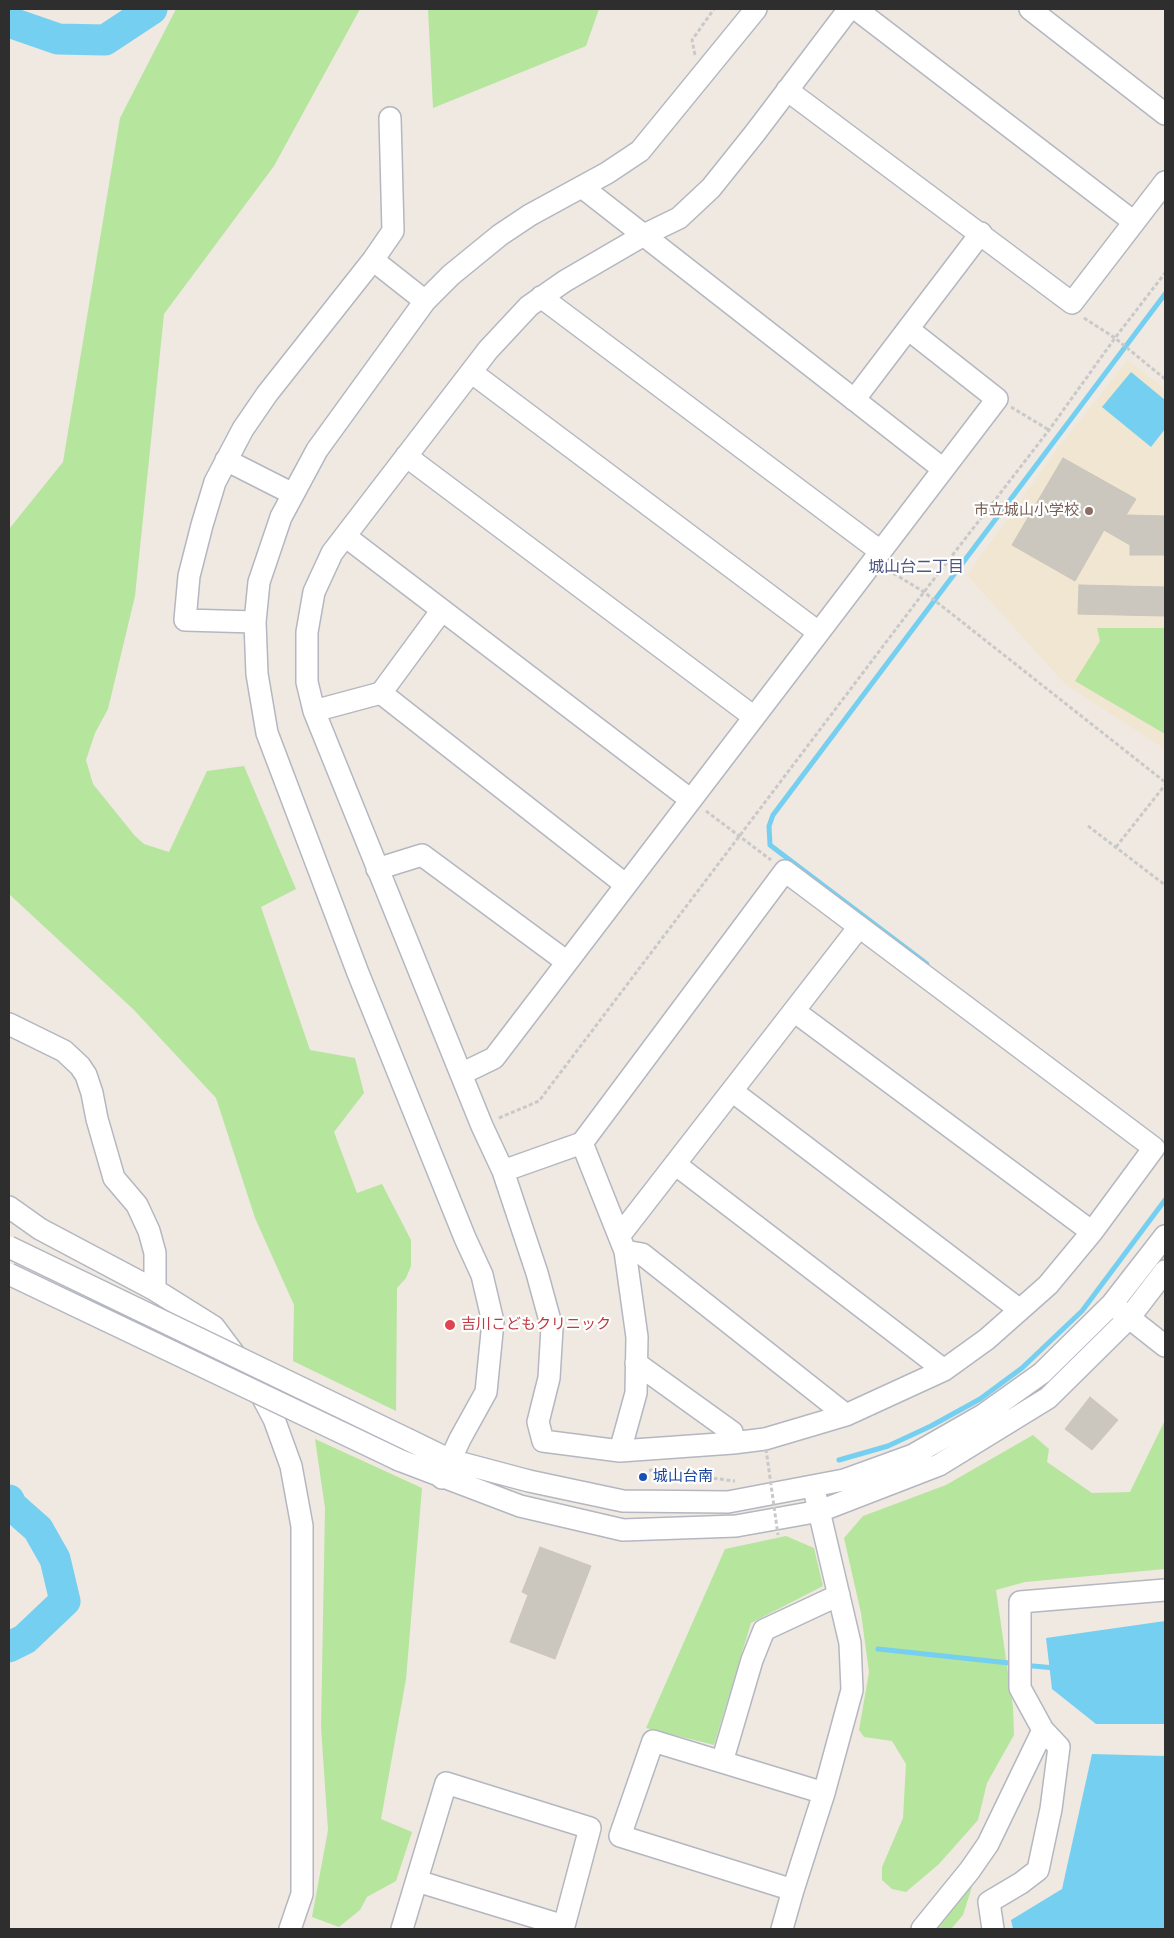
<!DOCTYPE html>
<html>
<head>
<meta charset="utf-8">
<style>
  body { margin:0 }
  #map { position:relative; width:1174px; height:1938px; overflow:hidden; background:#efe9e1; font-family:"DM Sans",sans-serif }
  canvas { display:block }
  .frame { position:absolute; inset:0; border:10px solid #2e2e2e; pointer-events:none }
</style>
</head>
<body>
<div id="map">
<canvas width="1174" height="1938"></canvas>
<div class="frame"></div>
</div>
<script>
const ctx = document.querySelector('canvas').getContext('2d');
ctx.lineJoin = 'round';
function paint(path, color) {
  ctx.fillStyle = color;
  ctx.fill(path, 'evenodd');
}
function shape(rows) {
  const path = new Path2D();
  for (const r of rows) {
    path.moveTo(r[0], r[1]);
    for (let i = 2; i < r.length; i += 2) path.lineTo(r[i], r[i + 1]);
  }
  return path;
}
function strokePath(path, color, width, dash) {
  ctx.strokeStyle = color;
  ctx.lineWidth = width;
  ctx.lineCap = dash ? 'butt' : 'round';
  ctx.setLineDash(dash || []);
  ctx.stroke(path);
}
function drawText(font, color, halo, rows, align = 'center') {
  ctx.font = font + ' "DM Sans","Noto Sans JP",sans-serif';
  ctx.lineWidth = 4.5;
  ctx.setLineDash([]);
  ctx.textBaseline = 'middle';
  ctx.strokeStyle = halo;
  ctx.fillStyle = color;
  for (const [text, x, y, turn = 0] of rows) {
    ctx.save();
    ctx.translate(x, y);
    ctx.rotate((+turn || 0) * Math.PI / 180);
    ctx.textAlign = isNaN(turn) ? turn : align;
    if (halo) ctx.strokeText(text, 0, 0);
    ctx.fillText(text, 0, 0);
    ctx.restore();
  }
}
paint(shape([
  [1128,360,1165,389,1165,749,1065,684,967,575,1058,448]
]), '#f0e6d1');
paint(shape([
  [176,9,360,9,274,166,164,314,135,596,108,709,95,733,86,760,93,784,135,836,144,844,169,852,207,771,244,766,296,889,261,907,310,1050,355,1058,364,1093,334,1132,357,1193,382,1184,411,1240,411,1266,406,1278,397,1288,396,1411,293,1361,294,1305,255,1218,216,1098,133,1009,9,894,9,529,63,462,120,118],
  [428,9,599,9,586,46,433,108],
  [1097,628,1165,628,1165,734,1075,681,1100,641],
  [1165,1420,1165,1569,1025,1582,996,1590,1013,1707,1014,1735,987,1783,978,1820,939,1864,906,1892,892,1889,882,1880,882,1867,903,1818,906,1764,892,1741,864,1737,859,1730,869,1672,861,1613,844,1538,863,1516,946,1485,1033,1435,1049,1449,1047,1462,1092,1493,1130,1492],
  [315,1439,422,1488,406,1679,381,1819,412,1832,396,1881,367,1897,360,1910,339,1927,312,1917,328,1830,321,1727,325,1508],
  [786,1536,814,1548,823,1586,751,1623,714,1745,646,1728,725,1549],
  [978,1868,963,1915,951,1929,929,1929]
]), '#b6e59e');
paint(shape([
  [1131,372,1165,400,1165,429,1151,447,1102,407],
  [1165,1621,1165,1724,1096,1724,1052,1689,1046,1638],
  [1092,1754,1165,1756,1165,1929,1013,1929,1011,1920,1062,1889]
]), '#75cff0');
strokePath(shape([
  [927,964,770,845,769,826,773,815,1165,294],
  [839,1460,888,1446,931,1426,980,1399,1022,1368,1082,1311,1165,1200],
  [878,1649,1009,1663],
  [1033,1666,1055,1668]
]), '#75cff0', 5);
strokePath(shape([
  [9,22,58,39,105,40,152,9],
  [9,1500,12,1506,38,1529,55,1559,65,1601,25,1639,9,1647]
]), '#75cff0', 31);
const building = shape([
  [1063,458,1136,499,1126,515,1165,516,1165,555,1130,555,1130,545,1104,530,1075,581,1012,545,1063,458],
  [1079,585,1165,587,1165,616,1078,614,1079,585],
  [1090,1397,1118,1420,1092,1450,1065,1429,1090,1397],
  [540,1547,591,1566,555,1659,510,1642,528,1595,522,1592,540,1547]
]);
paint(building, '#cbc7bf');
strokePath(building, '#cbc5ba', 1);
const minor = shape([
  [856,9,1134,222],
  [1030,9,1165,114],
  [787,90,1072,303,1165,182],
  [582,187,943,469],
  [373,260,425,301],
  [541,297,880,551],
  [471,372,818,632],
  [854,400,981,233],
  [406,456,754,717],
  [226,460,293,494],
  [345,536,691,800],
  [255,622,185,620,189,576,202,525,215,482,243,429,267,394,373,260,393,231,390,118],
  [381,693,626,885],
  [314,711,381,693,442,610],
  [377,869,422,855,567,962],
  [794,1011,1092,1232],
  [9,1024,64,1051,80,1066,86,1075,92,1093,97,1119,114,1178,137,1205,149,1231,155,1253,155,1290],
  [461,1074,494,1058,997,399,908,329],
  [732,1091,1020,1310],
  [582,1143,625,1251,637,1337,636,1393,620,1451],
  [675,1164,944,1370],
  [503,1171,582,1143,785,871,1154,1148,1092,1232,1048,1285,987,1339,944,1370,846,1415,765,1439,733,1443,620,1451,543,1441,538,1422,549,1378,552,1328,537,1273,503,1171,482,1126,314,711,307,682,307,632,314,592,332,553,345,536,488,350,529,306,565,281,644,235,679,218,711,188,755,133,849,9],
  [9,1207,40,1229,155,1290,214,1327,253,1379,274,1419,291,1466,302,1526,302,1894,290,1929],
  [620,1235,859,927],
  [625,1251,642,1254,846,1415],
  [1118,1309,1165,1346],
  [636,1363,732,1432,733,1443],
  [409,1440,450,1460,529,1481,623,1501,728,1502,844,1480,913,1455,983,1415,1042,1373,1112,1304,1165,1236],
  [399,1460,520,1506,623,1530,736,1526,820,1511,939,1465,1048,1398,1129,1318,1165,1271],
  [442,1478,460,1439,486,1392,493,1322,482,1275,465,1238,358,973,267,733,257,674,255,622,259,582,281,517,317,450,425,301,451,275,500,235,530,215,607,173,640,151,756,9],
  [722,1762,752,1660,764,1630,839,1595],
  [793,1890,620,1836,653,1741,824,1793],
  [402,1929,446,1783,590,1828,564,1926,417,1881],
  [782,1929,793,1890,824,1793,852,1690,850,1643,816,1498],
  [922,1929,970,1870,988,1844,1043,1730],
  [993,1929,989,1902,1021,1883,1038,1870,1051,1809,1059,1747,1043,1730,1020,1688,1020,1602,1165,1590]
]);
strokePath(minor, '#b4b7c1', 24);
strokePath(shape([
  [695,55,692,40,714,9],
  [1084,318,1115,338,1165,379],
  [1011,407,1049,430],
  [888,570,924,592,1165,782],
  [706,811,771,860],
  [1088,826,1165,885],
  [1116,847,1165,785],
  [499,1118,539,1101,924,592,1049,430,1115,338,1165,273],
  [649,1470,735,1481]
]), '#c9c9c9', 3, [4, 2.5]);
strokePath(minor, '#fff', 21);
const minorBridge = shape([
  [9,1247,409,1440],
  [9,1274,399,1460]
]);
strokePath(minorBridge, '#b4b7c1', 24, []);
strokePath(shape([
  [766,1449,778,1535]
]), '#c9c9c9', 3, [4, 2.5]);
strokePath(minorBridge, '#fff', 21);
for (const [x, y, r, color] of [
  [1089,511,5,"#8d6e63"],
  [450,1325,6,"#e0444e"],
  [643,1477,5,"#1a4fb4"]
]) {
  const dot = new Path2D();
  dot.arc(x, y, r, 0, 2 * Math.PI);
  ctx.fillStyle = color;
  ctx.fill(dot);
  strokePath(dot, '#fff', 2);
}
drawText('15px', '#785e54', '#fff', [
  ["市立城山小学校",1079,511]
], 'right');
drawText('15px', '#be3a42', '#fff', [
  ["吉川こどもクリニック",461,1325]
], 'left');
drawText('15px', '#164399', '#fff', [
  ["城山台南",653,1477]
], 'left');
drawText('16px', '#4d5680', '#fff', [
  ["城山台二丁目",916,568]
]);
</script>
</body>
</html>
